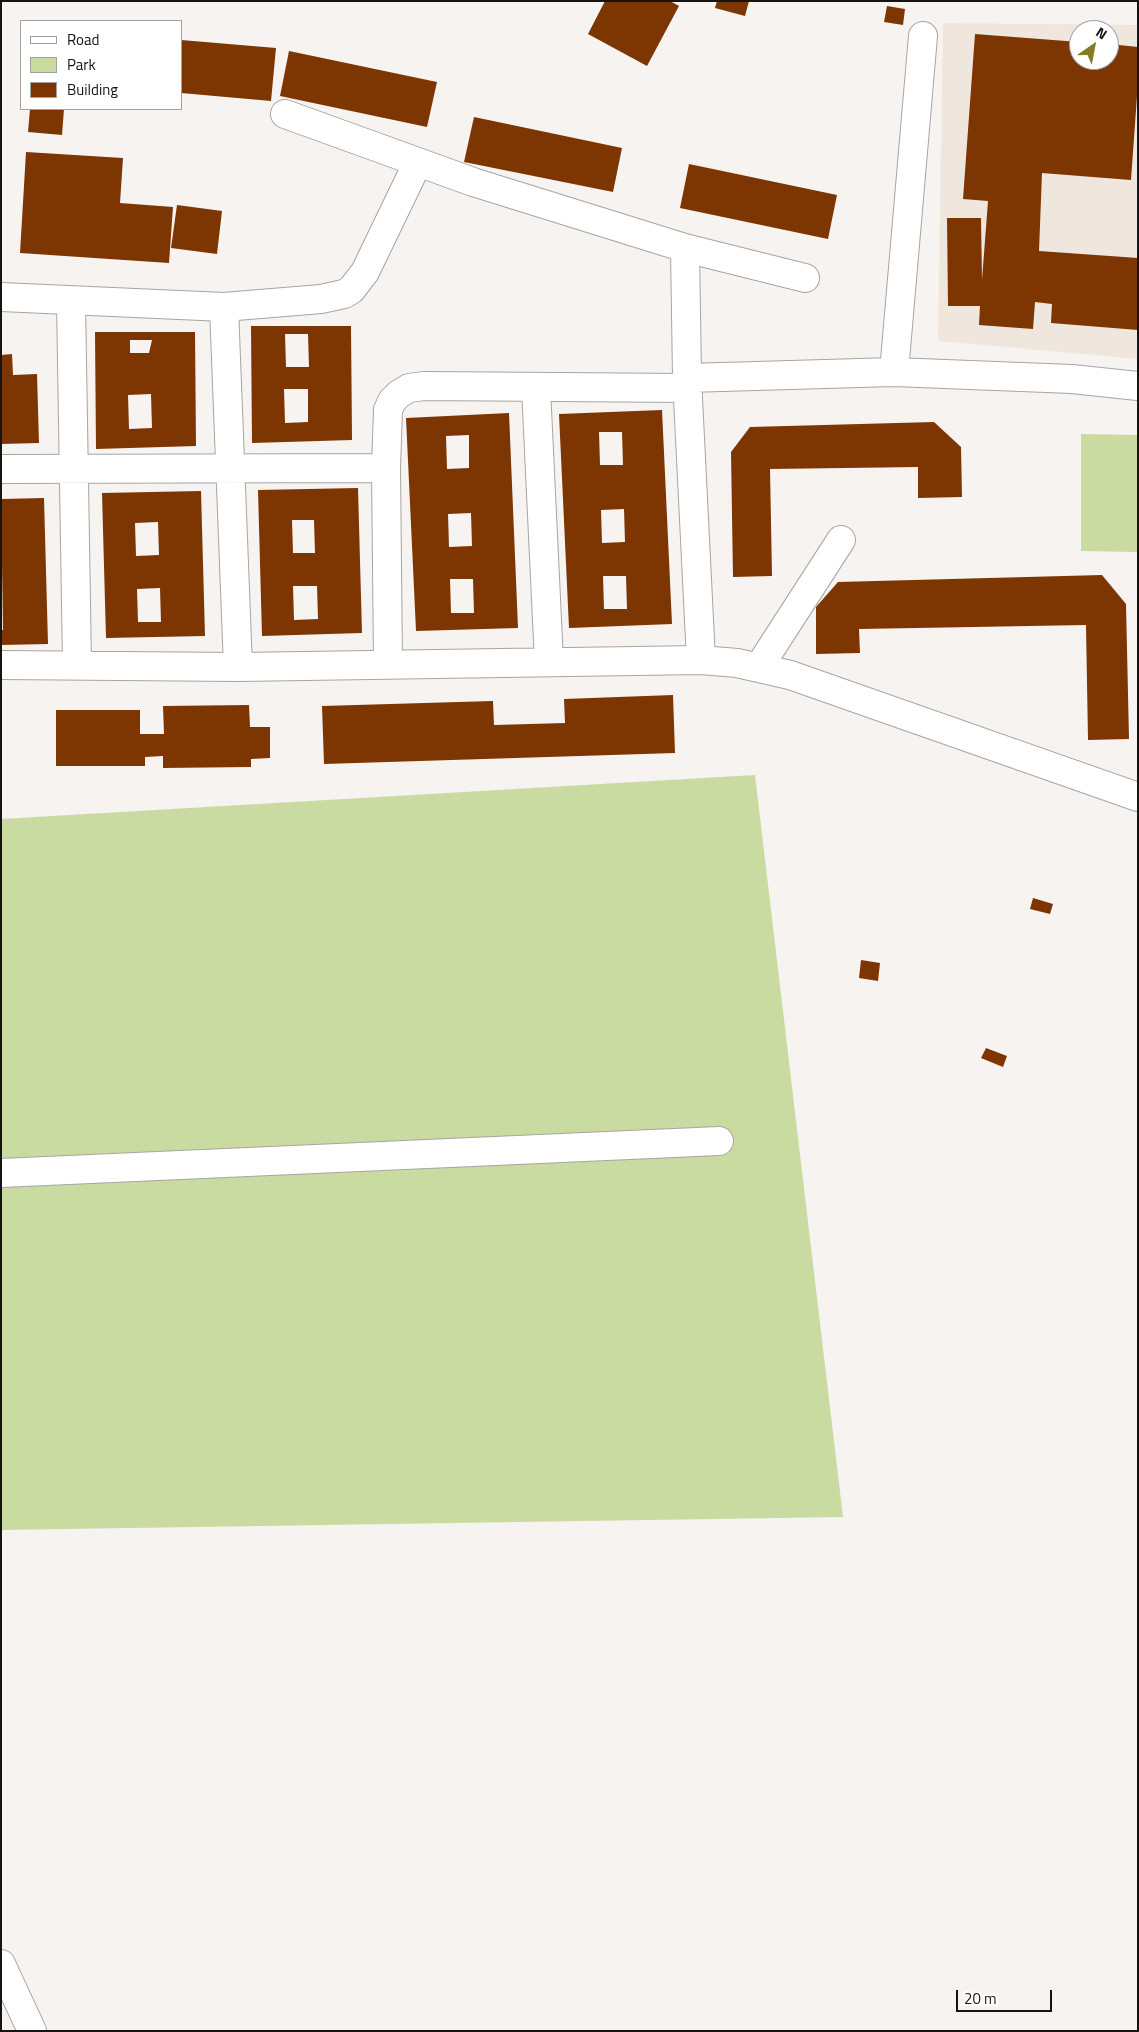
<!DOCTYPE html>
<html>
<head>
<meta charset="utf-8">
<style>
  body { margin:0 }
  #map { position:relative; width:1139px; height:2032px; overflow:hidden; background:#f6f3f1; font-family:"Titillium Web",sans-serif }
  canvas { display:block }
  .frame { position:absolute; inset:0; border:2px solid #151413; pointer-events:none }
  .legend { position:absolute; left:20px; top:20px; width:162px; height:90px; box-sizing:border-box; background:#fff; border:1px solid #a1a1a1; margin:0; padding:6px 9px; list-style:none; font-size:15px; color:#151413 }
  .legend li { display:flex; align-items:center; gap:10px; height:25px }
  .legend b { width:25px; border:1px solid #a1a1a1 }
  .north { position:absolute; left:1069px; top:20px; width:50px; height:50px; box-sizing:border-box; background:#fff; border:1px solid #a1a1a1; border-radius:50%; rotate:33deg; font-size:14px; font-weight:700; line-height:20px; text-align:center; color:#151413 }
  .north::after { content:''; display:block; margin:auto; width:18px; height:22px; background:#837c23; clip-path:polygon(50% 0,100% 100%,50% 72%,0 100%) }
  .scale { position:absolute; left:956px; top:1990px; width:96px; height:22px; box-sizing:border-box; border:2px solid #151413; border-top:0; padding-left:6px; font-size:15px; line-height:18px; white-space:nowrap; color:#151413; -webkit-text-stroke:4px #fff; paint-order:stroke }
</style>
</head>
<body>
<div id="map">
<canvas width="1139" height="2032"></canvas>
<div class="frame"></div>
<ul class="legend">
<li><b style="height:6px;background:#fff"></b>Road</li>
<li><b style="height:14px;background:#cadba1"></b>Park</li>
<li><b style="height:14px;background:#7d3502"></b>Building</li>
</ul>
<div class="north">N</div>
<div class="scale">20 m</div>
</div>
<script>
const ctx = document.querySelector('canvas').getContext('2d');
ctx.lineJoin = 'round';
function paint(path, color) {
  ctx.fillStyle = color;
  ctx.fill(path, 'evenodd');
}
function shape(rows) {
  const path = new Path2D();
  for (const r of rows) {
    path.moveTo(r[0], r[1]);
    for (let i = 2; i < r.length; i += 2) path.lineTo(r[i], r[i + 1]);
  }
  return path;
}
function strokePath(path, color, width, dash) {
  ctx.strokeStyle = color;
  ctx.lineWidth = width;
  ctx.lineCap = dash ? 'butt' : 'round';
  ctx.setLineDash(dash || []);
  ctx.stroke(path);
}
paint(shape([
  [943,23,1138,25,1138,359,938,341],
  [1079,30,1109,30,1109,60,1079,60]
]), '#efe6de');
paint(shape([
  [1081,434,1138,435,1138,552,1081,551],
  [755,775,843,1517,1,1530,1,819]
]), '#cadba1');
paint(shape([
  [605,1,670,1,679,6,647,66,588,34],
  [717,1,749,1,745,16,715,8],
  [887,6,905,9,903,25,884,22],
  [975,34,1079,42,1079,60,1109,60,1109,44,1138,47,1138,82,1131,180,1042,173,1039,251,1138,258,1138,330,1051,323,1052,304,1035,302,1033,329,979,325,980,306,948,306,947,218,981,218,982,280,988,201,963,199],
  [181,40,276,48,271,101,181,93],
  [289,51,437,82,427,127,280,96],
  [30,109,64,109,62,135,28,132],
  [474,117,622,148,613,192,464,162],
  [26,152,123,158,120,203,173,207,169,263,20,253],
  [689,164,837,195,828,239,680,208],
  [177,205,222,211,217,254,171,248],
  [251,326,351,326,352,440,252,443],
  [285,334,308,334,309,367,286,367],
  [284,389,308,389,308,422,285,423],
  [95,332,195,332,196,446,96,449],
  [130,340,152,340,149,353,130,353],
  [151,394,152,428,129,429,128,395],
  [12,354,13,375,37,374,39,443,1,444,1,355],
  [662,410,672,624,569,628,559,414],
  [599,432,622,432,623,465,600,465],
  [624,509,625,542,602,543,601,510],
  [603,576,626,576,627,609,604,609],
  [509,413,518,628,416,631,406,418],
  [469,435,469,468,447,469,446,436],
  [471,513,472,546,449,547,448,514],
  [450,579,473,579,474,613,451,613],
  [934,422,961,447,962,497,918,498,918,467,770,469,772,576,733,577,731,452,750,427],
  [358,488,362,633,262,636,258,490],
  [292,520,314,520,315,553,293,553],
  [293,586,317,586,318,619,294,620],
  [201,491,205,636,106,638,102,493],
  [158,522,159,555,136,556,135,523],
  [160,588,161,622,138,622,137,589],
  [44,498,48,644,1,645,1,630,3,630,1,499],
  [1102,575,1126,604,1129,739,1088,740,1086,625,859,629,860,653,816,654,816,607,838,582],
  [673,695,675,753,324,764,322,706,493,701,494,725,565,723,564,699],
  [249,705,250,727,270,727,270,758,251,759,251,767,163,768,163,756,145,757,145,766,56,766,56,710,140,710,140,734,164,734,163,706],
  [1033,898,1053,904,1050,914,1030,909],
  [861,960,880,963,878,981,859,978],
  [986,1048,1007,1056,1003,1067,981,1058]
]), '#7d3502');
const minor = shape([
  [285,114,473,182,685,248,805,278],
  [685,248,687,378],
  [1,297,224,307,321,299,344,294,351,290,365,272,418,162],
  [71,302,77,664],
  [224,307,238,667],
  [894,372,923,36],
  [536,388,549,662],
  [1,469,386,468],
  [701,660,737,663,790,675,1138,797],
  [388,664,386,468,388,410,392,401,399,394,409,388,424,386,688,388],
  [1,665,238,667,701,660,687,378,894,372,1072,379,1138,386],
  [759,667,841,540],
  [1,1173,719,1141],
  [1,1964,32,2031]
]);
strokePath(minor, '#a7a5a2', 30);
strokePath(minor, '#fff', 28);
</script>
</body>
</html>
